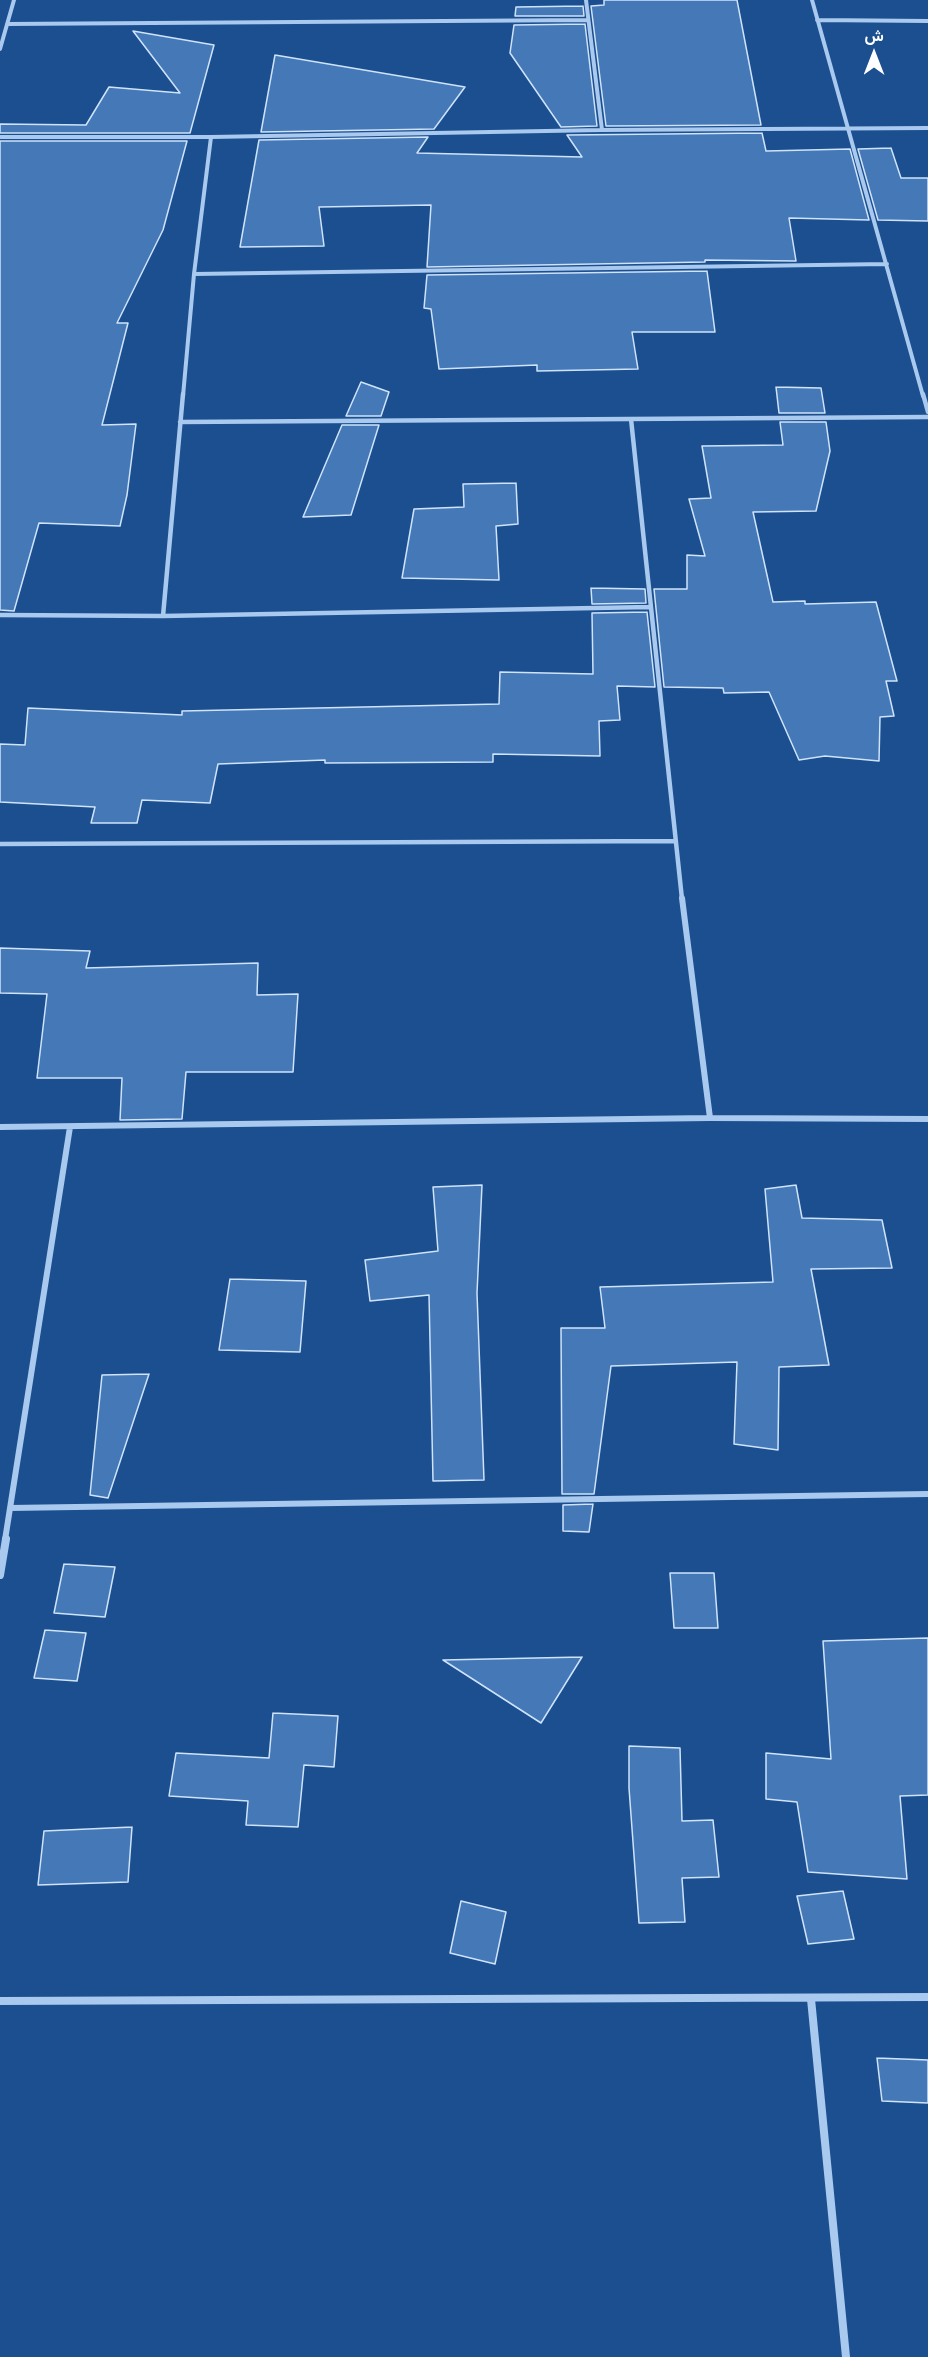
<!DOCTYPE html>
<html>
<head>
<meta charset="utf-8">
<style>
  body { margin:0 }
  #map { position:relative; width:928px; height:2357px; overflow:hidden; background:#1b4f8f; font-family:"Alegreya Sans",Vazirmatn,sans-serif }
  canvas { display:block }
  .north { position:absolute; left:844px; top:24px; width:60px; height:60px; -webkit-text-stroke:4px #1b4f8f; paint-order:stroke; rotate:0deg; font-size:16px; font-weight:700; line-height:24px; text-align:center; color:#fff }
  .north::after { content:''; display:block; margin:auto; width:21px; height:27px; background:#fff; clip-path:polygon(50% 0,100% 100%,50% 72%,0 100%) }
</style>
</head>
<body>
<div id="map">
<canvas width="928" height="2357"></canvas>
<div class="north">ش</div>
</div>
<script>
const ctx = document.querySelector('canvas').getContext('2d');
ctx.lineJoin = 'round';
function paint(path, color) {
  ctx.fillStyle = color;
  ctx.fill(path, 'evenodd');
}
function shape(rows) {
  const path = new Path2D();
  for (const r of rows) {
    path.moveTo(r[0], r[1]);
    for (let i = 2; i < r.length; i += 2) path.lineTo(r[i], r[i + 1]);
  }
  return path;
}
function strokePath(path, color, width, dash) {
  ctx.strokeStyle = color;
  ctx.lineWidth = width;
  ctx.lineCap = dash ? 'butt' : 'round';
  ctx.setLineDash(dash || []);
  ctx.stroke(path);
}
const building = shape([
  [604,0,737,0,761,125,606,126,591,6,604,5,604,0],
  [583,6,584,16,515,16,516,7,583,6],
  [585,24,597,126,561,127,510,53,514,25,585,24],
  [133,31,214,45,190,133,0,133,0,124,86,125,109,87,180,93,133,31],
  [275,55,465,87,434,129,261,132,275,55],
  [762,133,766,151,850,149,869,220,789,218,796,261,705,260,705,262,427,267,431,205,319,207,324,246,240,247,259,140,428,137,417,153,582,157,567,135,762,133],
  [0,141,187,141,163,230,117,323,128,323,102,425,136,424,127,495,120,526,39,523,14,611,0,610,0,141],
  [891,148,901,178,928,178,928,221,878,220,858,149,891,148],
  [707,271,715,332,632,332,638,369,537,371,537,365,439,369,431,309,424,308,427,275,707,271],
  [361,382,389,392,381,416,346,416,361,382],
  [776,387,821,388,825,413,779,413,776,387],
  [780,422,826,422,830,451,816,511,753,512,773,602,805,601,805,604,876,602,897,681,886,681,894,716,880,717,879,761,825,756,799,760,769,692,724,693,723,688,664,687,654,589,687,589,687,555,705,556,689,499,711,498,702,446,783,445,780,422],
  [342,425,379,425,351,515,303,517,342,425],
  [516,483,518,524,496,526,499,580,402,578,414,509,464,507,463,484,516,483],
  [591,588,645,589,646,603,592,604,591,588],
  [647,612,655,687,617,686,620,720,599,721,600,756,493,754,493,762,325,763,325,760,218,764,210,803,142,800,137,823,91,823,95,807,0,802,0,744,25,745,28,708,182,715,182,711,499,704,500,672,593,674,592,613,647,612],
  [0,948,90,951,86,968,258,963,257,995,298,994,293,1072,186,1072,182,1119,120,1120,122,1078,37,1078,47,994,0,993,0,948],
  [482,1185,477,1293,484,1480,433,1481,429,1295,370,1301,365,1260,438,1251,433,1187,482,1185],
  [796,1185,802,1218,882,1220,892,1268,811,1269,829,1365,779,1367,778,1450,734,1444,737,1362,611,1366,594,1494,562,1494,561,1328,605,1328,600,1287,773,1282,765,1189,796,1185],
  [230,1279,306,1281,300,1352,219,1350,230,1279],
  [149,1374,108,1498,90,1495,102,1375,149,1374],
  [593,1504,589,1532,563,1531,563,1505,593,1504],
  [64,1564,115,1567,105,1617,54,1613,64,1564],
  [670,1573,714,1573,718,1628,674,1628,670,1573],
  [45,1630,86,1633,77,1681,34,1678,45,1630],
  [928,1638,928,1795,900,1796,907,1879,808,1872,797,1802,766,1799,766,1753,831,1759,823,1641,928,1638],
  [582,1657,541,1723,443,1660,582,1657],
  [273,1713,338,1716,334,1767,304,1765,298,1827,246,1825,248,1801,169,1796,176,1753,269,1758,273,1713],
  [629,1746,680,1748,682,1821,713,1820,719,1877,682,1878,685,1922,639,1923,629,1788,629,1746],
  [132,1827,128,1882,38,1885,44,1831,132,1827],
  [843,1891,854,1939,808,1944,797,1896,843,1891],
  [461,1901,506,1912,495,1964,450,1953,461,1901],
  [877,2058,928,2060,928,2103,882,2101,877,2058]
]);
paint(building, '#4478b7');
strokePath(building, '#cfe3fa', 1.5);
strokePath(shape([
  [586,0,602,130],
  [812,0,923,396],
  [817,20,928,21],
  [7,24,588,20],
  [0,49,14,0],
  [0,137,211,137,602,130,928,128],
  [194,274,887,264],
  [183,396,194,274,211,137]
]), '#a9c9ee', 4);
strokePath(shape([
  [923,394,928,412],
  [631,419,682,899],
  [180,422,928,417],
  [0,615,163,616,650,607],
  [163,616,183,394],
  [0,844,675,841]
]), '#a9c9ee', 4.5);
strokePath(shape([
  [682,898,710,1118],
  [0,1127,710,1118,928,1119],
  [10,1508,928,1494],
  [5,1540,70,1127]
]), '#a9c9ee', 6);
strokePath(shape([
  [0,1575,6,1539],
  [811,1999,846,2357],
  [0,2001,928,1997]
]), '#a9c9ee', 8);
</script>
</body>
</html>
